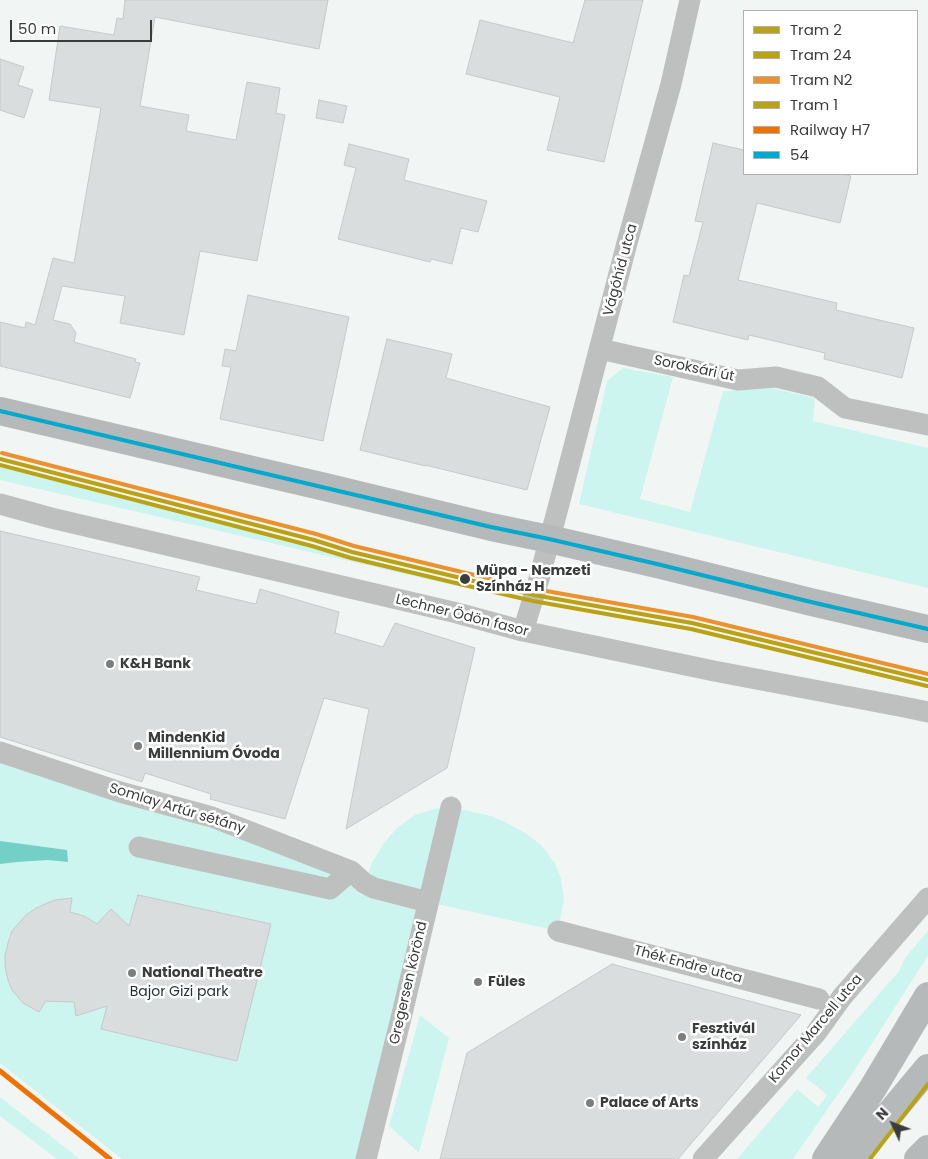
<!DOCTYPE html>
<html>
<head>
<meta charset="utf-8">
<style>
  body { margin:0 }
  #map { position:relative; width:928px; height:1159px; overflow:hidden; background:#f1f6f5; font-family:Poppins,sans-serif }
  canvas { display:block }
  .legend { position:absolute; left:743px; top:10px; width:175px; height:165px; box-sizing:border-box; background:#fff; border:1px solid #b1b1b1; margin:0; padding:6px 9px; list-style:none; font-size:15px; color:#3b3d3d }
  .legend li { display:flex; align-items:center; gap:10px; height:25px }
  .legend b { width:25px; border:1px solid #b1b1b1 }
  .north { position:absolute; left:868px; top:1099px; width:50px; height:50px; -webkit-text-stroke:4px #fff; paint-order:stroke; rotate:313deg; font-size:14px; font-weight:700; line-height:20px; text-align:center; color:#3b3d3d }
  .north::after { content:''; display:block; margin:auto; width:18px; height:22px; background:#3b3d3d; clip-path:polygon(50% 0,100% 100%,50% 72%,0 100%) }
  .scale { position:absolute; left:10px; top:20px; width:142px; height:22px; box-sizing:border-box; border:2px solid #3b3d3d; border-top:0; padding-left:6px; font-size:15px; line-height:18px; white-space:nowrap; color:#3b3d3d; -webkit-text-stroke:4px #fff; paint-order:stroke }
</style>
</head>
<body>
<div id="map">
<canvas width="928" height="1159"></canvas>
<ul class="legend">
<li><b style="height:6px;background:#baa215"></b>Tram 2</li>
<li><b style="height:6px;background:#baa215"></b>Tram 24</li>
<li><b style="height:6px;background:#eb922c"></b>Tram N2</li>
<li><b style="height:6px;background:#baa215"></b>Tram 1</li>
<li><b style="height:6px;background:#ee7101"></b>Railway H7</li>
<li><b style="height:6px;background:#00a9ce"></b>54</li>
</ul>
<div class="north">N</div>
<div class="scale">50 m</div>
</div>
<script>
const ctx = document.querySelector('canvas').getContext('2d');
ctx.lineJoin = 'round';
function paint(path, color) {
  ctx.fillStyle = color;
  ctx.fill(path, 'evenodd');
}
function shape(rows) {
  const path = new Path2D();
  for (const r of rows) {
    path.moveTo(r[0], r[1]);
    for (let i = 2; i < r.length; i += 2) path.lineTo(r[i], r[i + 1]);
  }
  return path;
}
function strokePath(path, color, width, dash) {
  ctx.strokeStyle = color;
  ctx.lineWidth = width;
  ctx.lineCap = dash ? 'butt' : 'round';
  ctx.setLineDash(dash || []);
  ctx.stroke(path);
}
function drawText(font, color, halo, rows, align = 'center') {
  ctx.font = font + ' Poppins,sans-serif';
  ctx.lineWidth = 5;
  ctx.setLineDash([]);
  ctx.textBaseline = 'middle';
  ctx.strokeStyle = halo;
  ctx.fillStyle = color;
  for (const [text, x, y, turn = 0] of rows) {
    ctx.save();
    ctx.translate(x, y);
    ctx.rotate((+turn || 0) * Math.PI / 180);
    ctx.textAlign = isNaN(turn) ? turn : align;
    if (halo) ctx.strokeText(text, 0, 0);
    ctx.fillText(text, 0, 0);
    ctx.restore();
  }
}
paint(shape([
  [623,368,673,377,640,499,690,512,723,391,771,388,815,398,813,421,928,448,928,588,579,504,607,381],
  [0,466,160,505,466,585,465,588,0,480],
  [0,759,332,868,362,896,364,883,372,863,383,844,397,828,415,815,435,809,451,807,491,816,503,821,525,833,541,845,555,863,561,879,564,899,558,931,428,902,357,1159,122,1159,0,1063],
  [928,931,928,956,854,1071,793,1159,737,1159,797,1089,818,1107,827,1095,806,1078,899,971,905,958],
  [420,1015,449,1038,419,1153,389,1126],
  [0,1097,80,1159,57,1159,0,1116]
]), '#ccf5f0');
paint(shape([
  [0,841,67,850,68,862,48,860,17,862,0,864]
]), '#74cfc6');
const building = shape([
  [125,0,328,0,319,49,155,17,140,106,189,115,186,131,236,140,247,82,280,88,276,113,285,115,257,261,200,251,184,335,120,323,125,296,62,286,53,320,70,324,76,333,74,342,136,359,135,362,140,363,130,398,0,366,0,322,25,328,26,322,35,325,53,258,74,263,101,108,49,100,60,26,114,35,117,18,123,19,125,0],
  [585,0,643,0,604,162,547,150,560,97,466,74,480,20,573,43,585,0],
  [0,59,24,67,18,85,33,90,24,118,0,110,0,59],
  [319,100,347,106,343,123,316,118,319,100],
  [713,143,744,150,744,174,842,174,851,176,840,223,757,203,738,280,837,303,836,310,914,328,902,378,824,359,825,353,749,335,748,340,673,322,684,275,689,276,703,222,695,221,713,143],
  [349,144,409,159,404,180,487,201,478,232,461,228,452,264,431,259,430,262,338,239,356,168,344,165,349,144],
  [248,295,349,317,323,441,220,419,231,367,222,366,225,349,236,351,248,295],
  [387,339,452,354,446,378,550,407,527,490,425,465,425,466,360,450,387,339],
  [0,531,200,577,196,590,256,604,260,589,339,612,335,633,383,647,395,623,475,648,447,768,346,829,369,709,324,698,285,819,210,799,211,794,145,773,142,782,0,737,0,531],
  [138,895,271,924,237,1061,101,1029,107,1006,76,1016,74,1002,46,1001,39,1012,23,1003,12,990,8,980,5,966,5,955,8,943,12,931,26,915,36,908,45,904,55,900,72,898,70,912,84,916,97,924,111,909,129,926,138,895],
  [612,964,801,1015,678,1159,440,1159,467,1053,612,964]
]);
paint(building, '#dadddd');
strokePath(building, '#c6c9c9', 1);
strokePath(shape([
  [600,349,738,380,776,377,818,387,845,408,928,425],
  [0,504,51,518,457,613,523,631,714,671,904,707,928,712],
  [523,631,539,579,559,504,627,243,671,84,690,0],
  [0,752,120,792,212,817,351,871,364,883,374,888,428,902],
  [139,847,330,889,351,871],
  [558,931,819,999],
  [366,1159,402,1014,451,807],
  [703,1159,816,1033,842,997,928,898]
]), '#bec0bf', 21);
strokePath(shape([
  [0,411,325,487,491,527,549,539,657,564,811,602,928,629],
  [826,1159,873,1088,928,996],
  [852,1159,928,1068],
  [918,1159,928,1149]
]), '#b6b9b9', 28);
strokePath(shape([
  [0,411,491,527,549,539,657,564,811,602,928,629]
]), '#00a9ce', 4);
strokePath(shape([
  [0,1071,110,1159]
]), '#ee7101', 5);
strokePath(shape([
  [0,459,314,540,352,552,465,579,534,595,692,623,928,680]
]), '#baa215', 4);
strokePath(shape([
  [0,465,312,546,351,558,464,585,533,601,691,629,927,686]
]), '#baa215', 4);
strokePath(shape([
  [2,453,316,534,354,546,466,573,535,589,693,617,928,674]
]), '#eb922c', 4);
strokePath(shape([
  [870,1159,928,1084]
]), '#baa215', 4);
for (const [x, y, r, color] of [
  [465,579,6,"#3b3d3d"],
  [110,664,5,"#7b7e7d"],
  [138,746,5,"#7b7e7d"],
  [132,973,5,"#7b7e7d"],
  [478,982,5,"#7b7e7d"],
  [682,1037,5,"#7b7e7d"],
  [590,1103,5,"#7b7e7d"]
]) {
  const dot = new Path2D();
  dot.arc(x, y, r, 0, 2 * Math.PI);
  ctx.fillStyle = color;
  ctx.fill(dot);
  strokePath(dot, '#fff', 2);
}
drawText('14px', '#3b3d3d', '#fff', [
  ["Vágóhíd utca",621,270,-75],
  ["Soroksári út",694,369,12],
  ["Lechner Ödön fasor",462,616,14],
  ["Somlay Artúr sétány",177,809,17],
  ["Thék Endre utca",688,965,15],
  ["Gregersen körönd",409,983,-77],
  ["Komor Marcell utca",816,1029,-50]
]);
drawText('bold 14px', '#3b3d3d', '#fff', [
  ["Müpa - Nemzeti",476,571],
  ["Színház H",476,587]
], 'left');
drawText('bold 14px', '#3b3d3d', '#fff', [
  ["K&H Bank",120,664],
  ["MindenKid",148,738],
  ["Millennium Óvoda",148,754],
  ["National Theatre",142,973],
  ["Füles",488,982],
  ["Fesztivál",692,1029],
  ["színház",692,1045],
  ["Palace of Arts",600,1103]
], 'left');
drawText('14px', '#1d3330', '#fff', [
  ["Bajor Gizi park",179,992]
]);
</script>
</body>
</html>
